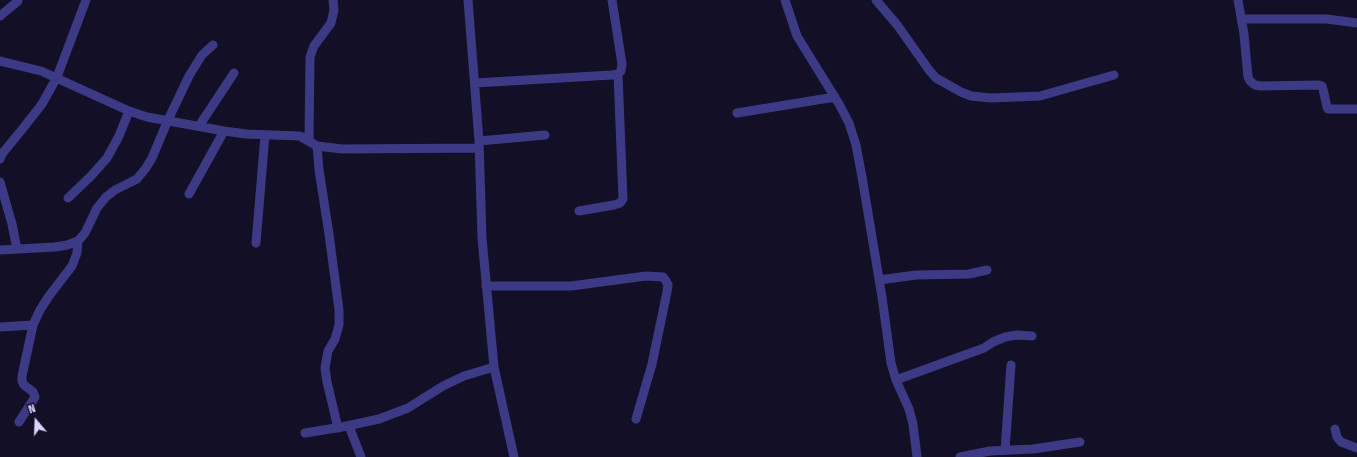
<!DOCTYPE html>
<html>
<head>
<meta charset="utf-8">
<style>
  body { margin:0 }
  #map { position:relative; width:1357px; height:457px; overflow:hidden; background:#130f26; font-family:"Fira Sans Condensed",sans-serif }
  canvas { display:block }
  .north { position:absolute; left:16px; top:401px; width:40px; height:40px; -webkit-text-stroke:3px #130f26; paint-order:stroke; rotate:341deg; font-size:11px; font-weight:700; line-height:16px; text-align:center; color:#d9d4ff }
  .north::after { content:''; display:block; margin:auto; width:14px; height:18px; background:#d9d4ff; clip-path:polygon(50% 0,100% 100%,50% 72%,0 100%) }
</style>
</head>
<body>
<div id="map">
<canvas width="1357" height="457"></canvas>
<div class="north">N</div>
</div>
<script>
const ctx = document.querySelector('canvas').getContext('2d');
ctx.lineJoin = 'round';
function shape(rows) {
  const path = new Path2D();
  for (const r of rows) {
    path.moveTo(r[0], r[1]);
    for (let i = 2; i < r.length; i += 2) path.lineTo(r[i], r[i + 1]);
  }
  return path;
}
function strokePath(path, color, width, dash) {
  ctx.strokeStyle = color;
  ctx.lineWidth = width;
  ctx.lineCap = dash ? 'butt' : 'round';
  ctx.setLineDash(dash || []);
  ctx.stroke(path);
}
strokePath(shape([
  [468,0,479,141,482,238,494,367,514,457],
  [785,0,797,36,839,104,849,123,856,145,862,177,882,297,891,363,896,380,909,409,913,424,917,457],
  [876,0,898,26,929,70,936,78,961,92,971,96,991,98,1040,96,1114,75],
  [1238,0,1244,34,1248,77,1250,81,1255,85,1261,86,1319,85,1322,86,1323,89,1327,107,1328,109,1357,109],
  [0,16,18,1],
  [1241,19,1327,19,1357,23],
  [0,61,41,71,129,111,147,117,224,131,246,134,300,136,317,146,342,149,479,148],
  [475,83,612,75,618,74,621,71,622,64,612,0],
  [737,113,835,97],
  [199,126,234,73],
  [309,140,310,57,314,46,331,23,334,10,333,0],
  [479,141,545,135],
  [317,146,319,170,329,234,339,310,339,325,335,339,328,351,325,368,327,382,338,428],
  [0,159,2,154,24,127,42,104,57,77,86,0],
  [0,182,12,224,17,249],
  [189,194,224,131],
  [68,198,91,176,107,158,119,136,129,111],
  [579,211,614,205,620,203,623,199,618,74],
  [256,243,265,135],
  [0,250,55,247,67,245,78,241,85,233,97,208,106,197,115,190,137,179,146,168,152,158,168,120,189,76,202,55,213,45],
  [879,280,916,275,969,274,987,270],
  [486,286,571,286,646,276,663,277,666,281,668,285,667,292,652,364,636,419],
  [0,327,33,325],
  [896,380,984,348,993,342,1005,337,1017,335,1032,336],
  [19,422,35,397,33,392,24,385,22,381,22,376,33,325,40,310,49,296,72,266,77,253,78,241],
  [349,426,361,457],
  [1335,429,1337,437,1341,442,1357,448],
  [305,433,342,427,379,419,408,408,443,386,464,376,494,367],
  [1005,450,1011,365],
  [960,457,990,451,1033,449,1080,442]
]), '#3d3a85', 9);
</script>
</body>
</html>
